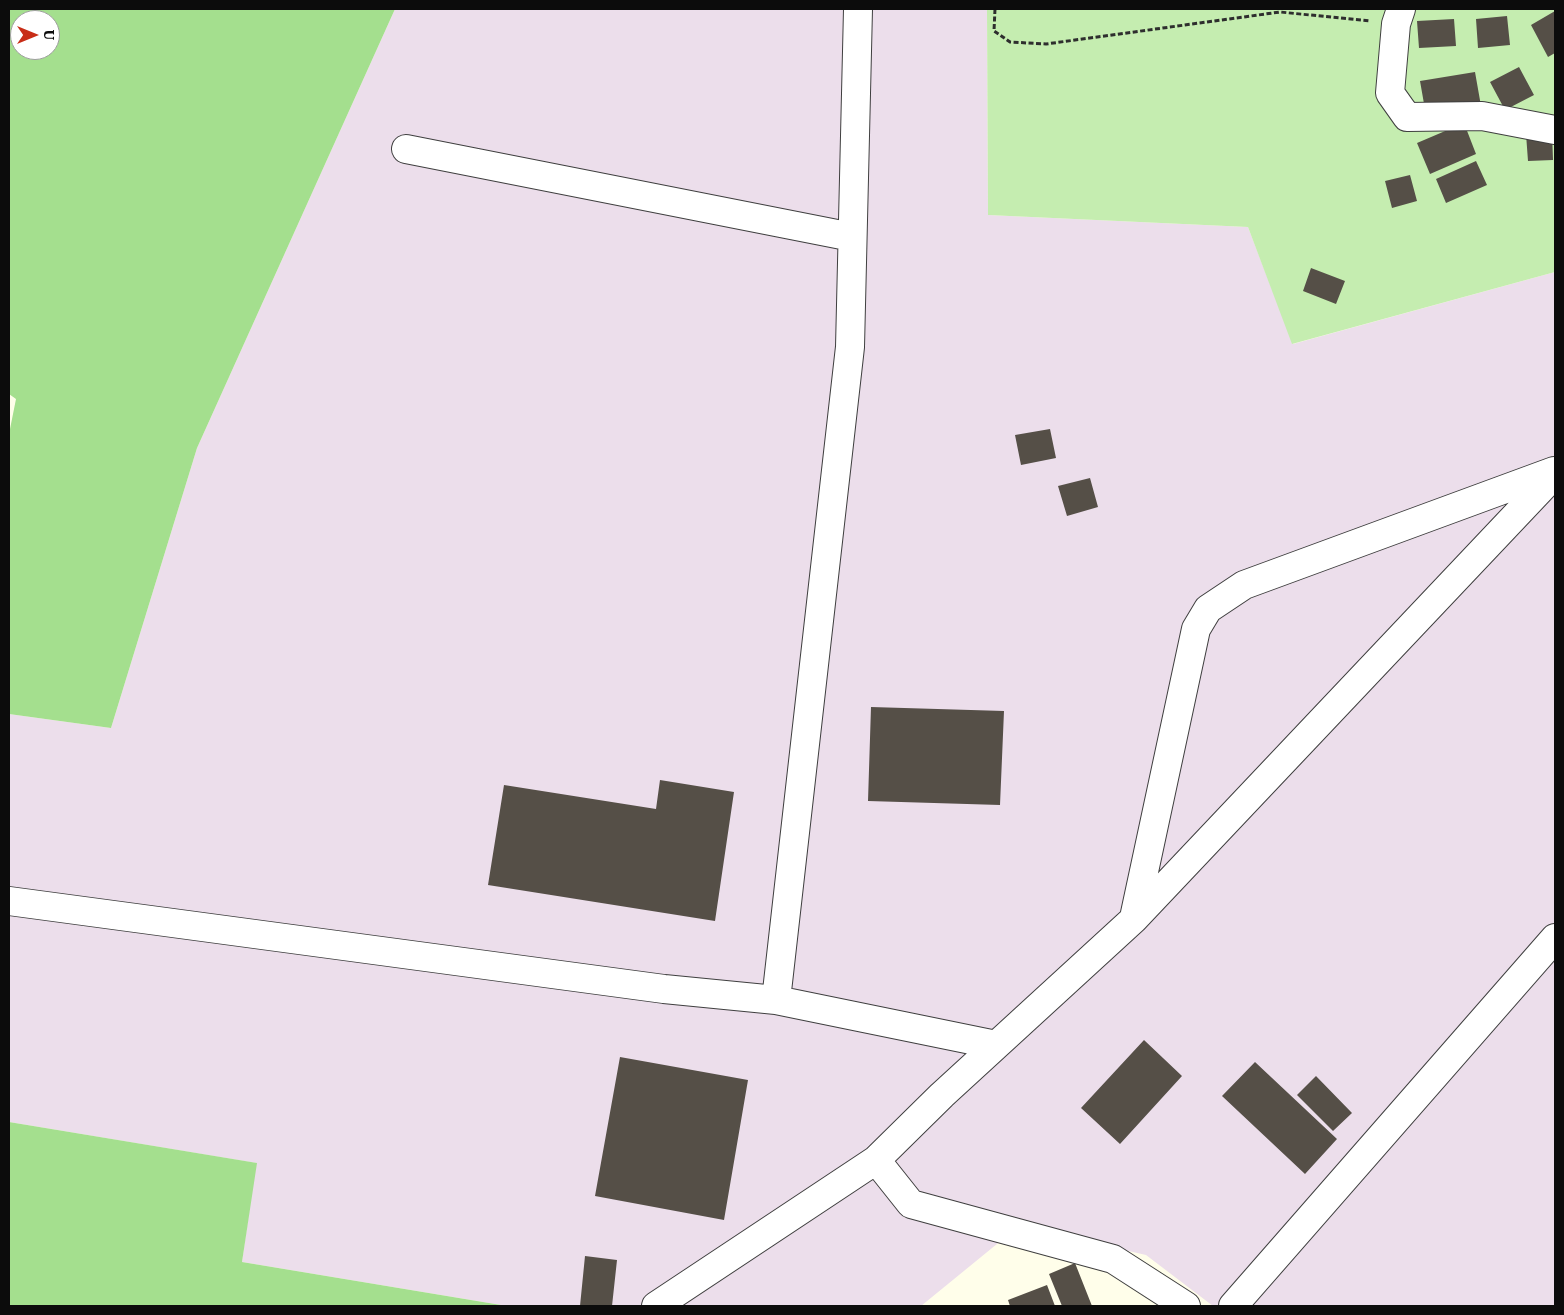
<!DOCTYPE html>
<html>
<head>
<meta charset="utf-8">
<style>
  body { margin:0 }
  #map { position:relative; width:1564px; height:1315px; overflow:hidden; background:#fffeea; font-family:"Roboto Serif",serif }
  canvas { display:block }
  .frame { position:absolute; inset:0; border:10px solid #0c0c0c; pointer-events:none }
  .north { position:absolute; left:10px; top:10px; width:50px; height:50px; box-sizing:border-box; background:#fff; border:1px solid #9e9e9e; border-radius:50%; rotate:90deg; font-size:14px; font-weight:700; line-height:20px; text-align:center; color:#0c0c0c }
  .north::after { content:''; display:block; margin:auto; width:18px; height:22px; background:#c82d17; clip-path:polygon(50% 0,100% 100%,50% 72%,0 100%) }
</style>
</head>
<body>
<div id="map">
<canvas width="1564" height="1315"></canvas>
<div class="frame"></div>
<div class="north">U</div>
</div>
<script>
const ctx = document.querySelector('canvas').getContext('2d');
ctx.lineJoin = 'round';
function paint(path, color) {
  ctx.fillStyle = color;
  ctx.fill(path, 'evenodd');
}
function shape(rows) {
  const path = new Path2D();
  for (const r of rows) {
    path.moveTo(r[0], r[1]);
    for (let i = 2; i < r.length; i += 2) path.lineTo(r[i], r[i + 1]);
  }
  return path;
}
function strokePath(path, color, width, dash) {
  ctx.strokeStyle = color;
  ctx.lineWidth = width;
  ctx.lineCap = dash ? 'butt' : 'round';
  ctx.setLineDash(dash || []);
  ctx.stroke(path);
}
paint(shape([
  [395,9,987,9,988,215,1248,227,1293,344,1555,272,1555,1306,1213,1306,1146,1255,1019,1226,921,1306,507,1306,242,1262,256,1163,9,1122,9,714,111,728,197,448]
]), '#ecdeeb');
paint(shape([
  [987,9,1555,9,1555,272,1292,344,1248,227,988,215]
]), '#c5edb0');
paint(shape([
  [9,9,395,9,197,448,111,728,9,714,9,434,16,399,9,394],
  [20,20,50,20,50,50,20,50],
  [9,1122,257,1163,242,1262,507,1306,9,1306]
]), '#a4df8e');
paint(shape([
  [1555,11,1555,53,1548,57,1531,25],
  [1507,16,1510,45,1478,48,1476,19],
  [1454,19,1456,46,1419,48,1417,21],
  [1519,67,1534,95,1505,110,1490,82],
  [1475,72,1481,106,1426,115,1420,81],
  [1464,123,1476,154,1430,174,1417,143],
  [1552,132,1553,160,1528,161,1526,134],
  [1476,161,1487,185,1446,203,1436,179],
  [1410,175,1417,201,1392,208,1385,181],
  [1311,268,1345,281,1336,304,1303,291],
  [1050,429,1056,458,1021,465,1015,435],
  [1090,478,1098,507,1067,516,1058,486],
  [871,707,1004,711,1000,805,868,801],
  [660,780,734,792,715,921,488,885,504,785,656,809],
  [1144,1040,1182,1076,1120,1144,1081,1108],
  [620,1057,748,1080,724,1220,595,1196],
  [1255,1062,1337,1139,1305,1174,1222,1096],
  [1316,1076,1352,1113,1333,1131,1297,1095],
  [585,1256,617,1260,612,1306,580,1306],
  [1075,1263,1092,1306,1062,1306,1049,1274],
  [1047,1285,1055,1306,1010,1306,1008,1300]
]), '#554f47');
const minor = shape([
  [1401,9,1396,24,1390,93,1407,117,1482,116,1555,130],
  [406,149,852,237],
  [9,901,664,989,776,1000,996,1045],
  [1134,918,1196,629,1208,609,1244,585,1554,471],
  [776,1000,850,347,858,9],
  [876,1160,911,1204,1113,1259,1186,1306],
  [656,1306,876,1160,942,1095,1134,919,1555,474],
  [1233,1306,1555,938]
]);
strokePath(minor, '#3f3f3f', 30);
strokePath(shape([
  [995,9,994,31,1010,42,1046,44,1280,12,1370,21]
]), '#2e2e2e', 3, [5, 2.5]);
strokePath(minor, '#fff', 28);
</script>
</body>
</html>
